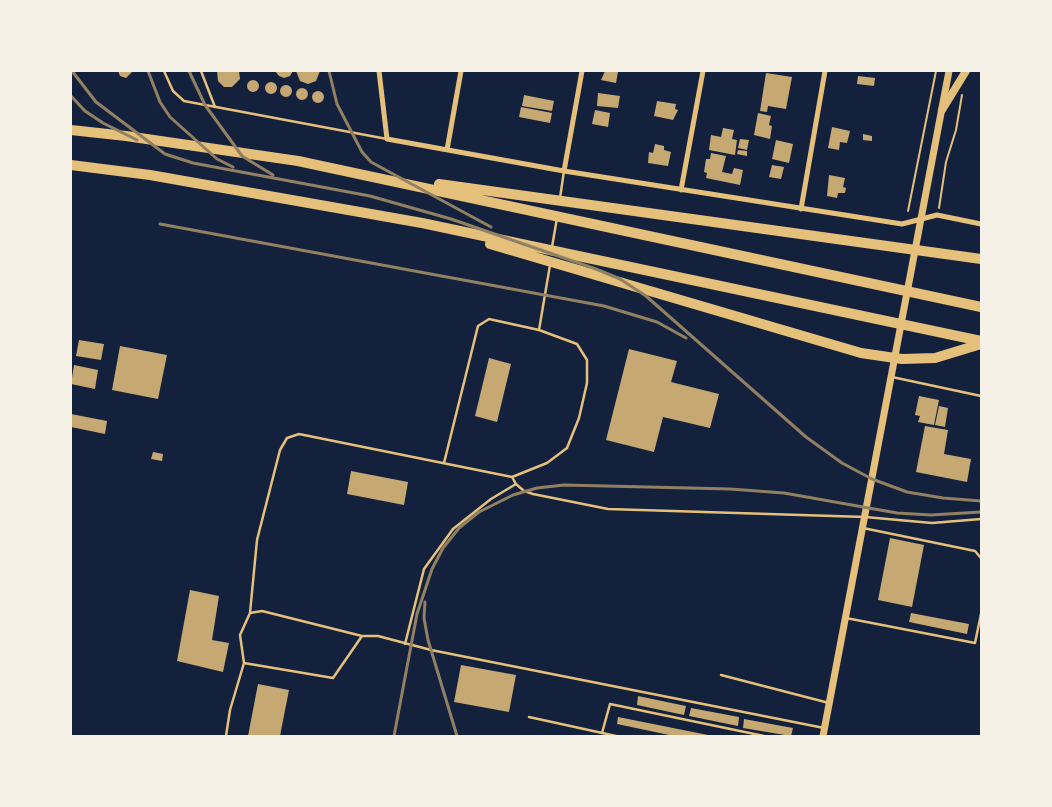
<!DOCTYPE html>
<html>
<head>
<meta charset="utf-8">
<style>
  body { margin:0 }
  #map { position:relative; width:1052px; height:807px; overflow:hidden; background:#14213d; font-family:Poppins,sans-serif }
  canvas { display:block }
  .frame { position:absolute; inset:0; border:72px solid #f6f1e7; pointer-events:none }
</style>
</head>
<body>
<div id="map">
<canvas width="1052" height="807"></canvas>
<div class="frame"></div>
</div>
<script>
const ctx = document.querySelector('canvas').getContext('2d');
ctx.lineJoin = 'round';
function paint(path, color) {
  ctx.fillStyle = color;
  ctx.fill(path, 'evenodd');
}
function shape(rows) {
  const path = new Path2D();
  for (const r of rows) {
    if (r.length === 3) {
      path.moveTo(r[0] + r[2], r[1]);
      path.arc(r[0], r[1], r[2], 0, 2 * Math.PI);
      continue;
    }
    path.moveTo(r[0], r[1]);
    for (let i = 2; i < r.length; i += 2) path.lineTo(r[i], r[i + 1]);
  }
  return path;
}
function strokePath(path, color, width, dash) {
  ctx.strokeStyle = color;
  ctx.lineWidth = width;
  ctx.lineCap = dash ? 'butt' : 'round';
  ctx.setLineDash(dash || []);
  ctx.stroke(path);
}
paint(shape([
  [118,71,133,71,126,78,120,76],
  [217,71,239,71,240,79,232,87,224,87,218,81],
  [275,71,293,71,290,76,284,78,279,76],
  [296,71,320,71,316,81,308,84,300,81],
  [605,71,618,72,616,83,601,80],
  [766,73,792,77,786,109,768,106,767,112,760,111],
  [858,76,875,78,874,86,857,84],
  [253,86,6],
  [271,88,6],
  [286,91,6],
  [302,94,6],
  [318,97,6],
  [598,93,620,96,618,108,597,106],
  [524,95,554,101,552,111,522,106],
  [657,101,676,104,675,109,678,110,673,120,654,116],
  [521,107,552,113,550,123,519,117],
  [595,110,610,113,608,127,592,124],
  [758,113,771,116,769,125,772,126,770,139,754,135],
  [832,127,850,131,847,143,840,142,839,150,828,148],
  [723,128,734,130,732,139,737,140,735,155,709,150,711,135,721,137],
  [863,134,872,136,872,141,863,140],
  [740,139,749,140,747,150,738,148],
  [776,140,793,144,789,163,772,159],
  [655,144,664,146,664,150,671,152,668,166,648,163,649,152,653,153],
  [738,150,747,151,747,156,737,154],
  [711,153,726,156,722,172,732,174,734,168,743,170,740,185,706,178,707,173,704,172,706,159,710,159],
  [772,165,784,167,781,179,769,177],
  [829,175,845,178,843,187,846,188,845,193,838,193,837,198,827,196],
  [79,340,104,344,101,360,76,356],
  [120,346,167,355,158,399,112,390],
  [629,349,677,361,671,382,719,394,710,428,663,417,654,452,606,440],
  [489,358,511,364,497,422,475,416],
  [74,365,98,370,95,389,71,384],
  [919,396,939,400,934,425,918,422,920,416,915,415],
  [939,406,948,408,945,427,935,425],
  [71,414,107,421,105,434,71,427],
  [925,426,948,430,944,454,971,459,967,482,916,472],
  [153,452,163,454,162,461,151,459],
  [351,471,408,482,404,505,347,494],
  [890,538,924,545,912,607,878,600],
  [190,590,219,596,212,640,229,643,223,672,177,661],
  [911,613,969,624,967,634,909,622],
  [461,665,516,675,509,712,454,702],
  [258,684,289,690,280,736,248,736],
  [638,696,686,706,684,715,637,705],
  [691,708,739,717,738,726,689,716],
  [618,717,708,735,708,736,674,736,617,724],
  [744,719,793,728,791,736,743,728]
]), '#c6a872');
strokePath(shape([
  [939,208,946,162,956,130,962,95],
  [908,211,936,71]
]), '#e5c07b', 2);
strokePath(shape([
  [164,71,173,91,184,101,387,139],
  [201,71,215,107],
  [560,198,564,171],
  [552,247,557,218],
  [539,330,550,265],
  [892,377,981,396],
  [444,463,478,326,489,319,539,330,577,344,587,360,587,383,579,418,567,448,547,463,512,477,516,484],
  [863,528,975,551,981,558],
  [250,613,257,540,280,450,287,438,299,434,512,477],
  [846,618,975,643,981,614],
  [405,644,424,569,453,529,491,499,516,484,524,491,533,494,608,509,865,517,932,523,981,519],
  [244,663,333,678,362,636,378,636,431,650,824,728],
  [721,675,829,703],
  [529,717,616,736],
  [602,733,610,704,764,736],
  [226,736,230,710,244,663,240,635,250,613,262,611,362,636]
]), '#e5c07b', 2.5);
strokePath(shape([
  [379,71,387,139,564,171,902,224,937,215,981,224],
  [447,150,461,71],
  [564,171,582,71],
  [681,190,703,71],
  [801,209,825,71]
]), '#e5c07b', 5);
strokePath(shape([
  [823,736,949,71]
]), '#e5c07b', 7);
strokePath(shape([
  [942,110,966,71]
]), '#e5c07b', 8);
strokePath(shape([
  [71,130,126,136,298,161,981,307],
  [71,165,150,175,422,223,981,341],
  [439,184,981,259],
  [490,244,861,353,902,359,935,358,981,344]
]), '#e5c07b', 10);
strokePath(shape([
  [72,71,96,102,165,154,193,163,370,196,451,219,596,269,620,279,646,296,806,437,842,463,872,479,907,492,943,498,981,501],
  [148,71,160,102,170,117,217,159,233,167],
  [189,71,205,105,242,156,273,175],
  [329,71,337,104,362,152,371,162,491,227],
  [71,96,85,111,103,123,137,140],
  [160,224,604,306,657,322,686,338],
  [425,602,424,618,428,640,457,736],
  [394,736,417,614,432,569,443,548,459,528,479,512,513,495,537,488,564,485,730,489,784,493,897,513,931,515,981,512]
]), '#918062', 3);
</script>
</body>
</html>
